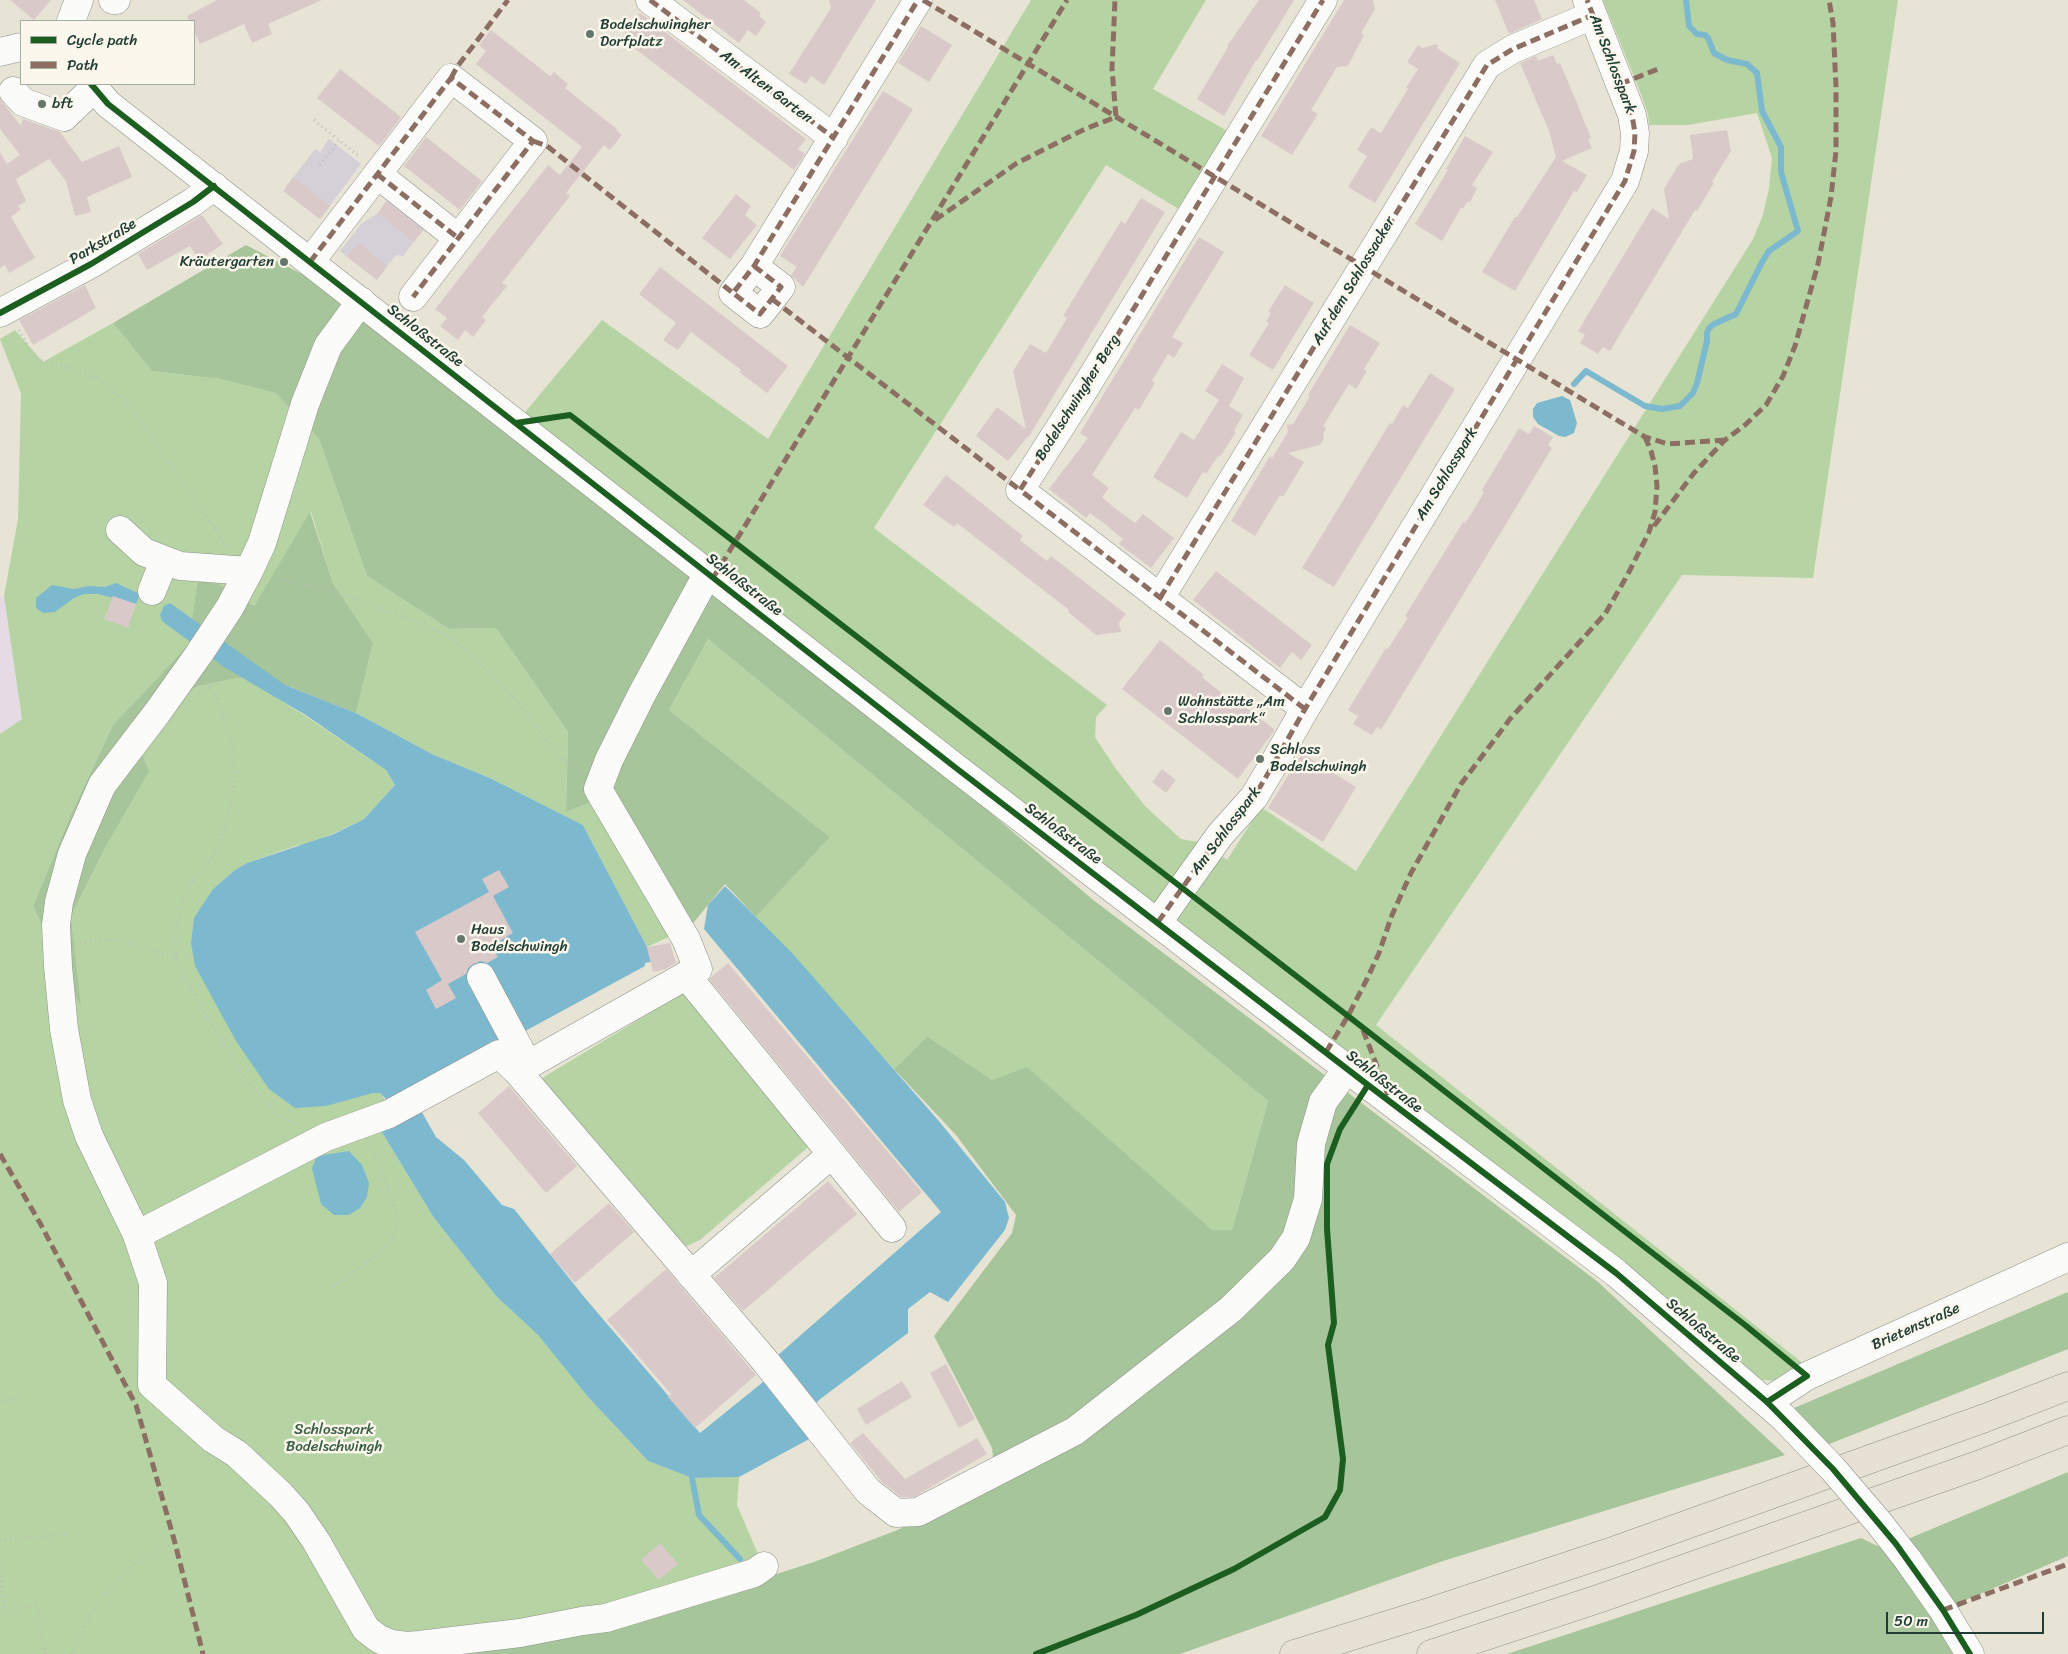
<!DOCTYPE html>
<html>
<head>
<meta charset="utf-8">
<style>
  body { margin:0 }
  #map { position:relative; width:2068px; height:1654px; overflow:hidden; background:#e7e4d5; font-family:Sriracha,sans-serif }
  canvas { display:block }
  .legend { position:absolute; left:20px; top:20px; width:175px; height:65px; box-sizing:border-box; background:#fbf7ec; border:1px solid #a3ada2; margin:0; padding:6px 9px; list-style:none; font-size:15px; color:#1f3d34 }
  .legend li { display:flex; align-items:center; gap:10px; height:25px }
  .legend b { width:25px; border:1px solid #a3ada2 }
  .scale { position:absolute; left:1886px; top:1612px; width:158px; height:22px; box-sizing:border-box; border:2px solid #1f3d34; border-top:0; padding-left:6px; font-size:15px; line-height:18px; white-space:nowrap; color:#1f3d34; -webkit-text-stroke:4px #fbf7ec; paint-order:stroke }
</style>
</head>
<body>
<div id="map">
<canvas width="2068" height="1654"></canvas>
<ul class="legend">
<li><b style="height:6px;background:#1b5e20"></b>Cycle path</li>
<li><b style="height:6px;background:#8d6e63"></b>Path</li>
</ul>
<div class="scale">50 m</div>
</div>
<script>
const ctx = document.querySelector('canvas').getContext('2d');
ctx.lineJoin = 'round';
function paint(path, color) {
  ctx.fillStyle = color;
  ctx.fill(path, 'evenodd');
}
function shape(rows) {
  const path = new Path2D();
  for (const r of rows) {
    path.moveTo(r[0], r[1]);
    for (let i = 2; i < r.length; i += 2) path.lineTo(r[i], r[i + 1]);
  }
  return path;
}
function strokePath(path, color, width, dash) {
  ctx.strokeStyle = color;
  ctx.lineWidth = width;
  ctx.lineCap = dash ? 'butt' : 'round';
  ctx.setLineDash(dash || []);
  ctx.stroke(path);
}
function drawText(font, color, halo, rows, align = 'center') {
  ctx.font = font + ' Sriracha,sans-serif';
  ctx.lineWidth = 5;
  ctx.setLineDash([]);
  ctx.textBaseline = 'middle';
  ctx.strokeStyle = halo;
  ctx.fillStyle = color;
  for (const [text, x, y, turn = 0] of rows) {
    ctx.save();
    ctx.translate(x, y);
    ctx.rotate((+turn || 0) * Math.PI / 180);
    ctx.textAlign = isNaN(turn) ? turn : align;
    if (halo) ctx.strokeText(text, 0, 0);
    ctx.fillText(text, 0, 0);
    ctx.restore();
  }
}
paint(shape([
  [4,596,22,719,0,734,0,597]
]), '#e6dbe4');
paint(shape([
  [329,139,361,164,320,219,283,191,315,149,320,152],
  [388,199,425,228,403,256,396,255,377,280,340,251,361,224,378,213]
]), '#d5d0d7');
paint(shape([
  [1031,0,1206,0,1153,89,1231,133,1182,211,1106,165,874,528,1107,705,1096,717,1095,737,1116,769,1145,806,1181,839,1204,843,1227,860,1261,807,1356,871,1753,239,1763,215,1769,188,1772,158,1757,113,1688,125,1649,125,1648,114,1641,94,1603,0,1898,0,1813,578,1682,575,1376,1025,1804,1364,1779,1381,1762,1380,1667,1301,516,423,602,320,768,439],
  [113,323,152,371,220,379,275,393,319,439,367,576,449,629,496,628,568,732,566,812,613,792,690,927,647,947,583,825,492,779,432,754,356,713,373,643,333,583,311,512,254,606,199,572,188,645,113,725,72,812,33,906,80,1006,71,916,106,846,129,724,198,686,244,677,304,715,386,770,395,785,364,819,335,833,304,845,298,845,247,863,235,870,213,889,224,1016,236,1041,373,1093,380,1092,396,1118,380,1129,434,1218,496,1296,538,1335,588,1397,648,1461,692,1478,739,1477,737,1505,761,1561,437,1654,0,1654,0,734,22,719,4,596,18,519,21,393,0,339,15,330,43,362],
  [708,639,1268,1101,1232,1230,1212,1230,927,1036,894,1069,756,917,830,837,669,710],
  [681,994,684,994,813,1143,700,1240,685,1247,539,1080]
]), '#b6d4a3');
paint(shape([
  [246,245,319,283,708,573,1092,899,1598,1282,1785,1455,1443,1561,1180,1654,437,1654,764,1578,814,1562,895,1531,996,1484,992,1448,934,1336,1012,1233,1016,1215,956,1135,894,1069,927,1036,992,1080,1027,1067,1212,1230,1232,1230,1268,1101,708,639,669,710,830,837,756,917,725,884,690,927,613,793,566,812,568,732,496,628,449,629,367,576,319,439,275,393,220,379,152,371,113,323],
  [310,512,333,583,373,643,356,713,285,685,244,677,198,686,129,724,149,771,106,846,71,916,81,1008,33,906,72,812,113,725,188,645,199,572,254,606],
  [2068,1292,2068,1349,1827,1445,1794,1408],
  [2068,1472,2068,1556,1943,1610,1970,1654,1507,1654,1861,1538,1907,1560,1896,1544]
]), '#a7c59a');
paint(shape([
  [1562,396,1570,400,1577,423,1574,433,1565,437,1559,436,1538,424,1533,417,1533,409,1537,403],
  [116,583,140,594,136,604,98,594,84,594,74,598,55,612,43,613,36,608,36,598,52,585,74,589,89,586,105,587],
  [170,603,285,685,356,713,432,754,492,779,583,825,647,947,651,962,645,963,645,966,411,1093,436,1137,464,1160,502,1205,514,1209,585,1298,700,1433,784,1365,777,1356,941,1212,704,929,708,905,725,886,794,955,938,1120,1005,1202,1009,1218,1005,1230,948,1302,930,1292,908,1309,908,1333,819,1400,800,1421,811,1438,739,1477,692,1478,648,1461,588,1397,538,1335,496,1296,434,1218,380,1129,388,1101,380,1093,373,1093,326,1106,295,1108,269,1089,236,1041,195,966,191,943,194,918,213,889,235,870,247,863,334,834,364,819,395,785,386,770,304,714,224,667,162,621,160,615,164,606],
  [349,1151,362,1165,369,1183,367,1197,360,1208,349,1215,334,1215,321,1204,312,1168,317,1156]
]), '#7cb9ce');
strokePath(shape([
  [1574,384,1586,371,1645,406,1662,409,1680,406,1693,393,1697,383,1707,341,1707,333,1709,328,1714,324,1736,314,1762,262,1769,251,1798,231,1781,172,1781,147,1762,111,1757,73,1747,64,1727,60,1714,53,1708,38,1705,35,1697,34,1689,26,1686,0],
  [692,1478,699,1515,740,1559]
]), '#7cb9ce', 6);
paint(shape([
  [10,0,51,0,34,20],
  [217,0,322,0,268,24,272,34,252,43,244,24,200,44,194,31,194,21,189,21,187,16],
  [683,0,744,0,761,13,759,16,766,22,756,36,748,30,739,43],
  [829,0,876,0,824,85,811,76,806,84,789,74,831,8],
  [1259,0,1294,0,1257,61,1256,60,1224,116,1197,99,1228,47,1227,46],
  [1344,0,1373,0,1375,9,1361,33,1364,35,1348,66,1337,67,1311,110,1318,114,1292,155,1261,136],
  [1495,0,1534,0,1542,19,1509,34],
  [640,13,806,139,798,149,805,154,794,170,621,38],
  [921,26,952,45,929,82,898,63],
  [491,30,550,76,554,72,568,84,565,88,617,129,616,130,622,135,610,150,604,145,566,193,570,196,502,283,507,286,482,317,486,320,473,337,465,330,458,340,440,326,447,318,435,309,548,165,560,175,582,147,476,64,486,51,479,45],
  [1437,44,1438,49,1460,63,1375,203,1348,187,1367,156,1357,150,1371,127,1381,133,1408,89,1406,88,1418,69,1407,62,1418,45,1422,48],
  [1553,55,1557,64,1560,63,1574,96,1591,138,1588,139,1592,148,1562,161,1587,175,1577,192,1574,191,1515,291,1482,272,1515,217,1517,217,1556,157,1549,131,1520,63,1536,56,1538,61],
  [340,69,401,117,379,146,317,98],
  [883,91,913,109,803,287,791,275,797,267,780,256],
  [0,99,21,126,23,119,60,132,82,162,119,146,132,177,87,197,91,212,75,216,66,181,49,159,16,179,26,201,18,206,21,209,11,217,35,258,9,273,5,265,0,268,0,152,7,164,20,155,0,129],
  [1727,130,1731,151,1712,182,1714,183,1697,211,1695,210,1610,351,1603,347,1598,354,1580,343,1585,335,1578,331,1652,208,1669,219,1664,189,1679,164,1693,159,1690,135],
  [1465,136,1493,152,1472,185,1477,188,1470,202,1468,201,1463,208,1461,208,1442,241,1415,224,1448,170,1446,169],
  [426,137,482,181,460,210,404,166],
  [293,177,330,206,320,219,286,193,286,187],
  [736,194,751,206,745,215,757,225,730,259,702,238],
  [1141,198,1165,212,1028,438,1028,436,1008,461,976,436,997,407,1026,429,1013,371,1030,344,1046,353,1067,318,1063,316,1121,221,1125,224],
  [386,201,423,230,414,242,378,213],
  [202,215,223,244,199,260,190,246,147,270,138,254],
  [1199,237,1224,252,1172,337,1183,343,1174,358,1168,354,1152,381,1155,383,1139,410,1135,408,1092,475,1109,488,1102,497,1116,509,1135,523,1143,514,1174,538,1151,568,1119,544,1123,539,1105,524,1090,513,1086,518,1049,489,1088,438,1080,433],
  [358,243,387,266,377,280,347,257],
  [660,267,788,366,767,393,739,372,741,370,691,332,678,350,663,340,676,323,639,294],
  [85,285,96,308,33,345,19,320],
  [1285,285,1314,303,1273,370,1249,355,1269,323,1266,322,1271,313,1268,312],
  [1350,325,1380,343,1364,369,1367,371,1356,389,1349,384,1323,426,1326,428,1323,434,1324,439,1320,445,1288,453,1304,462,1283,497,1280,495,1255,536,1231,521,1270,456,1272,458,1288,432,1287,425,1293,424,1310,396,1308,395],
  [1222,364,1244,378,1229,406,1243,415,1234,431,1236,432,1220,457,1218,456,1206,474,1203,472,1187,498,1153,477,1181,432,1194,440,1219,400,1205,391],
  [1430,373,1455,389,1334,587,1302,568,1390,423,1392,424,1403,405,1408,408],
  [1534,426,1553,437,1548,445,1552,448,1381,730,1377,727,1372,735,1353,724,1358,716,1348,710,1386,648,1388,649,1398,633,1408,618,1405,616,1463,522,1465,523,1475,508,1484,492,1482,490,1519,428,1529,434],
  [946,475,1023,536,1020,540,1047,561,1051,556,1126,614,1119,623,1121,632,1096,635,1068,612,1069,610,957,523,954,527,923,505],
  [1216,571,1312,645,1301,660,1292,652,1280,668,1193,600],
  [113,596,136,604,128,628,104,619],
  [1160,640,1204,675,1202,677,1229,699,1231,696,1275,730,1238,779,1122,689],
  [1302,753,1356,787,1323,842,1268,808],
  [1162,769,1176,780,1166,793,1152,782],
  [499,870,509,887,493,896,513,933,491,946,498,957,487,963,481,961,473,964,468,968,466,974,448,984,456,998,436,1009,426,990,442,980,415,932,489,892,482,879],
  [670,943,676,963,666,969,653,972,647,947],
  [728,963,922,1192,899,1212,709,979],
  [509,1086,577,1166,546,1193,478,1113],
  [828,1181,857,1214,743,1311,714,1278],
  [609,1203,634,1232,575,1283,550,1254],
  [666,1269,756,1375,695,1428,668,1397,671,1394,607,1320],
  [946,1364,975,1419,959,1428,930,1373],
  [902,1381,912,1397,866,1425,857,1409],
  [863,1433,905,1479,977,1438,987,1454,914,1497,901,1497,882,1482,850,1443],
  [660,1543,678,1564,659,1580,641,1560]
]), '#d9cac9');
const minor = shape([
  [113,0,116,0],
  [650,0,834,138],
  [71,21,79,0],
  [0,52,21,47],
  [91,84,108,104,956,768,1368,1085,1616,1273,1784,1418],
  [13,91,23,102,64,117,94,88],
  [377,174,458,238],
  [310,262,451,78,533,141,413,297],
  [754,266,781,287,760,314,733,293,754,266,918,0],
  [0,313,91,264,193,202,214,186],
  [120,530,144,552,180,566,249,571,262,543,305,404,328,346,361,301],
  [249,571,230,607,199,654,157,713,102,785,72,854,59,902,56,925,58,966,64,1029,77,1100,89,1136,137,1235,153,1283,152,1385,213,1439,237,1454,281,1495,297,1513,316,1541,366,1629,379,1639,391,1644,407,1646,419,1645,520,1633,582,1621,606,1618,754,1573,764,1566],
  [708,573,642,694,609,760,598,789,686,939,698,969,517,1071,766,1362,868,1491,896,1513,918,1512,1075,1431,1231,1309,1282,1259,1296,1238,1308,1199,1311,1144,1323,1102,1347,1069],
  [152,591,164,561],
  [1160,598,1487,65,1513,49,1593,15],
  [1305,709,1020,490,1082,393,1323,0],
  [1158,922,1220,835,1254,797,1273,765,1305,709,1625,181,1634,151,1635,133,1632,115,1587,0],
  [686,975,892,1228],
  [481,977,528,1065],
  [137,1235,326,1137,389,1114,499,1054,517,1071],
  [691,1275,832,1154],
  [1767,1402,1807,1376,2068,1257],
  [1908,1560,1943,1610,1970,1654]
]);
const highway = shape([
  [1294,1654,1429,1612,1616,1550,1985,1418,2068,1386],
  [1431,1654,1601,1598,1978,1465,2068,1430]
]);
strokePath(minor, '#8e9289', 29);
strokePath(highway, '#8e9289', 29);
strokePath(shape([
  [314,120,360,157],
  [320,165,339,141],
  [19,330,35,359,63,366,97,378,124,400,145,427,227,546],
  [271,577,338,593,418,622,448,636,467,650,516,700,534,722,556,755,564,761,581,770],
  [80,943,108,939,120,940,176,958,202,1009,245,1077,261,1097,280,1115,298,1125],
  [176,958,176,927,183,899,197,874,213,856,220,842,227,820,235,777,234,756,228,729,218,700,207,683],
  [1343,1123,1355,1105],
  [334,1287,384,1250,392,1238,396,1228,397,1215,394,1202,381,1168,369,1145],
  [0,1401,24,1399],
  [0,1540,70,1534],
  [0,1566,4,1609,38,1606,43,1644,46,1654],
  [71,1654,92,1613,105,1593,119,1578,134,1564,162,1549,175,1543],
  [1036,1654,1136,1615,1234,1569,1325,1517,1340,1490,1343,1459,1328,1345,1334,1323,1327,1224]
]), '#bcbfbc', 3, [1, 4]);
strokePath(minor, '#fbfbf9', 28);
strokePath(highway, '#e6e1d4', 28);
const minorBridge = shape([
  [1784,1418,1833,1469,1880,1524,1908,1560]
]);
strokePath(minorBridge, '#8e9289', 29, []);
strokePath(minorBridge, '#fbfbf9', 28);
strokePath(shape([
  [650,0,834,138],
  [923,0,1645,437,1668,444,1725,440],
  [451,78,457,67,508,0],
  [1620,84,1658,69],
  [533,141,547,146,733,293],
  [377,174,458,238],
  [935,220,1017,163,1085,129,1116,117,1112,69,1115,0],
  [310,262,451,78,533,141,413,297],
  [754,266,781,287,760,314,733,293,754,266,918,0],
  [772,299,1020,490],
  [1654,526,1694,473,1725,440,1745,425,1766,405,1783,376,1795,346,1818,264,1831,197,1836,151,1836,87,1833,23,1829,0],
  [713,578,1067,0],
  [1160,598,1487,65,1513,49,1593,15],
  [1305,709,1020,490,1082,393,1323,0],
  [1158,922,1220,835,1254,797,1273,765,1305,709,1625,181,1634,151,1635,133,1632,115,1587,0],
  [1363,1030,1390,1100],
  [1326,1052,1348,1016,1367,979,1379,953,1392,915,1411,873,1461,784,1510,719,1605,614,1628,574,1649,532,1655,512,1657,486,1655,466,1651,451,1645,437],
  [0,1154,40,1223,136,1405,175,1543,203,1654],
  [1943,1610,2068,1564]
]), '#8d6e63', 5, [10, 5]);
strokePath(shape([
  [91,84,108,104,956,768,1368,1085,1616,1273,1767,1402,1833,1469,1896,1544,1943,1610,1970,1654],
  [0,313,91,264,193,202,214,186],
  [516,423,570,415,1348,1016,1745,1325,1807,1376,1767,1402],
  [1036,1654,1136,1615,1234,1569,1325,1517,1340,1490,1343,1459,1328,1345,1334,1323,1327,1229,1327,1164,1340,1129,1368,1085]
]), '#1b5e20', 6);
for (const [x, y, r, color] of [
  [590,34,5,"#65776c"],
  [42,104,5,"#65776c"],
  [284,262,5,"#65776c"],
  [1168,711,5,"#65776c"],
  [1260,759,5,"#65776c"],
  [461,939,5,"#65776c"]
]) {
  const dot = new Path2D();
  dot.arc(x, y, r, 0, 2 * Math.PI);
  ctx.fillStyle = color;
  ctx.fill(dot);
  strokePath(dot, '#fbf7ec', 2);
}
drawText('15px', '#1f3d34', '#fbf7ec', [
  ["Bodelschwingher",600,25],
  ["Dorfplatz",600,42],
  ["bft",52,104],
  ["Kräutergarten",274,262,"right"],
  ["Wohnstätte „Am",1178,702],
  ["Schlosspark“",1178,719],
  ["Schloss",1270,750],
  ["Bodelschwingh",1270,767],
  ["Haus",471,930],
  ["Bodelschwingh",471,947]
], 'left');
drawText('15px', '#1f3d34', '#fbf7ec', [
  ["Am Schlosspark",1612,64,69],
  ["Am Alten Garten",766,87,37],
  ["Parkstraße",103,242,-31],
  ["Auf dem Schlossacker",1354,281,-59],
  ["Schloßstraße",425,336,38],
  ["Bodelschwingher Berg",1078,398,-58],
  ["Am Schlosspark",1447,474,-59],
  ["Schloßstraße",744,585,38],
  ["Am Schlosspark",1226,831,-53],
  ["Schloßstraße",1063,834,37],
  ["Schloßstraße",1384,1082,38],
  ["Brietenstraße",1916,1327,-24],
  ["Schloßstraße",1703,1331,40]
]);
drawText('15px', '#3a5f46', '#fbf7ec', [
  ["Schlosspark",334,1430],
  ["Bodelschwingh",334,1447]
]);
</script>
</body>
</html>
